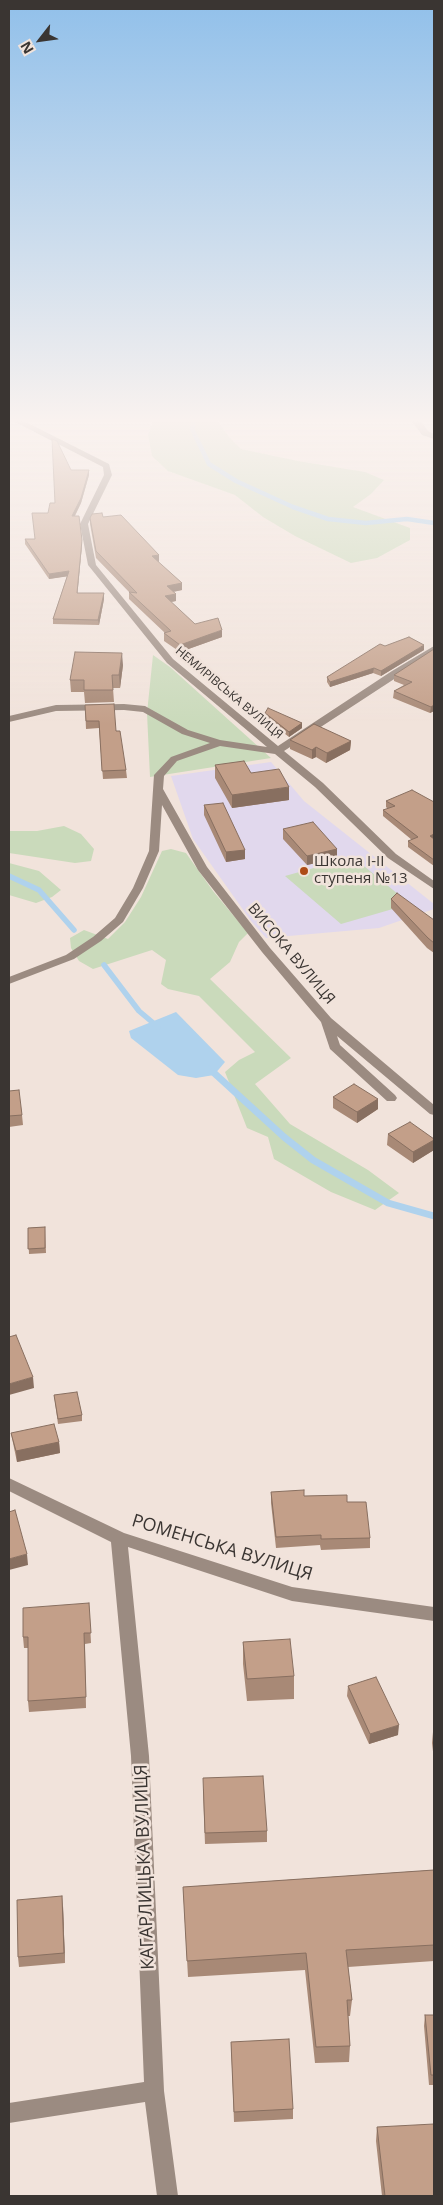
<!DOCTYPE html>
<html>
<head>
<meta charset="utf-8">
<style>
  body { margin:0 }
  #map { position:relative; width:443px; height:2205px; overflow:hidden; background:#f1e3db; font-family:"Open Sans",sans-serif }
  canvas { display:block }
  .frame { position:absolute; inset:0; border:10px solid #3a3532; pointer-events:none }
  .north { position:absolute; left:15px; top:15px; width:50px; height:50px; -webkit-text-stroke:4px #f1e3db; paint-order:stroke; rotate:240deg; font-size:14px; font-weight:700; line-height:20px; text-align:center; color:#3a3532 }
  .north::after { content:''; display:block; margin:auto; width:18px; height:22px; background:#3a3532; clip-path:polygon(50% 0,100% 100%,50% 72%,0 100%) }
</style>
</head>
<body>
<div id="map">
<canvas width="443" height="2205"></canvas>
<div class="frame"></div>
<div class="north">N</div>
</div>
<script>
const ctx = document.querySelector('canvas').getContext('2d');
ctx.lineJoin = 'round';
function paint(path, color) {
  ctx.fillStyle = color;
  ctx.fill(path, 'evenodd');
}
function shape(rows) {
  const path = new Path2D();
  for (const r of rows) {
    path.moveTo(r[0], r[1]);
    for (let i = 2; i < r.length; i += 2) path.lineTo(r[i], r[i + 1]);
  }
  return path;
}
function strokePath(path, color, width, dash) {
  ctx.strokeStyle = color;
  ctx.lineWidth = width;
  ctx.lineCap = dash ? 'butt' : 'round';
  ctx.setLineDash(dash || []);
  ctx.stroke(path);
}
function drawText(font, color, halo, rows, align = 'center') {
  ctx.font = font + ' "Open Sans",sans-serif';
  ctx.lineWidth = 5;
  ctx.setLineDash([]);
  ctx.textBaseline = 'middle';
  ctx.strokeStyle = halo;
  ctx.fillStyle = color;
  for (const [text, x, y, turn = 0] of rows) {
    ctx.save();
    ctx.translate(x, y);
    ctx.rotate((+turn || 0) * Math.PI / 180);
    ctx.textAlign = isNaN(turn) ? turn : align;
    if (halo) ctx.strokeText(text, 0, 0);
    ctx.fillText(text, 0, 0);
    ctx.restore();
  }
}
paint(shape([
  [271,762,304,801,434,904,434,909,379,928,266,938,251,921,193,839,171,776]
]), '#e1d8ed');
paint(shape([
  [154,417,215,417,229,437,241,449,298,461,365,472,384,480,371,494,353,507,410,528,410,540,377,558,351,563,295,536,263,517,235,495,168,471,152,456,148,435],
  [153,655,170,667,271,758,150,777,147,713],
  [64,826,81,834,94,849,91,861,75,863,9,853,9,831,37,831],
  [171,849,186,853,213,891,248,933,239,942,230,962,210,979,291,1058,255,1084,290,1124,368,1170,399,1193,375,1210,331,1192,274,1159,268,1137,247,1128,225,1072,239,1060,255,1052,199,996,168,989,161,984,166,960,152,950,93,969,79,961,71,948,70,938,84,930,108,939,125,922,141,897,162,851],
  [353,857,410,904,341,924,285,876],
  [9,863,39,871,61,890,52,897,36,903,9,895]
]), '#cadabb');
paint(shape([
  [176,1012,225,1062,214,1075,196,1078,178,1075,131,1038,129,1031]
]), '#afd2ed');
strokePath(shape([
  [196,417,192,429,209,464,236,481,293,507,328,519,366,523,407,519,434,523]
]), '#afd2ed', 4.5);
strokePath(shape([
  [9,876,39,890,74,930],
  [104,965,139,1011,158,1027],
  [208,1068,214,1073]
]), '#afd2ed', 5.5);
strokePath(shape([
  [213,1072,284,1137,313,1160,388,1203,434,1216]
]), '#afd2ed', 7);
paint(shape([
  [9,417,16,417,109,464,112,475,88,524,96,565,173,659,278,746,392,671,434,646,434,653,284,751,323,783,396,854,434,881,434,889,388,858,315,787,275,754,220,746,177,761,164,776,163,789,207,867,270,948,331,1018,434,1105,434,1115,430,1114,337,1036,340,1045,395,1095,397,1098,395,1101,387,1101,330,1049,321,1022,262,952,198,870,162,805,159,851,143,888,123,922,101,941,74,959,9,984,9,977,66,955,93,937,115,918,133,888,149,851,154,775,171,757,210,743,182,734,143,712,124,710,56,711,9,722,9,716,56,705,124,704,145,706,188,730,220,740,267,747,167,663,88,565,80,524,104,475,103,467,9,419,9,417],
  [412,417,418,417,428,431,434,434,434,439,422,435,411,420,412,417],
  [9,1478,124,1533,292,1587,434,1607,434,1621,292,1601,128,1547,149,1756,164,2091,178,2196,157,2196,145,2102,9,2123,9,2103,144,2082,131,1756,111,1542,9,1491,9,1478]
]), '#9b8b81');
paint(shape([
  [71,470,89,470,89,475,81,503,75,516,82,545,77,593,104,593,104,599,99,625,53,624,53,619,67,576,49,579,25,544,25,539,35,539,48,513,55,503],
  [103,517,159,555,159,562,158,562,182,583,182,590,173,592,176,594,176,601,171,602,195,624,222,637,180,652,164,641,164,633,165,633,129,599,129,592,130,593,96,558,90,524,90,518],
  [385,646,424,650,381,676,373,673,330,687,327,682,327,677],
  [434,649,434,711,430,713,393,698,394,691,404,685,394,681,394,675],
  [123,665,120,688,113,688,114,702,85,703,84,692,71,692,70,680],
  [85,705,116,731,126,770,127,778,103,779,99,728,86,729],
  [265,713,302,723,302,728,289,737,265,718],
  [290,740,351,741,350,750,326,763,316,757,312,759,290,749],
  [215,765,251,773,289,800,232,808,215,778],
  [386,801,434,802,434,866,408,847,408,841,412,840,383,816,383,810,388,809,386,807],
  [204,805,245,850,245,859,226,862,204,815],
  [283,829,337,849,337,858,307,865,283,839],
  [391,899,434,920,434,953,427,948,391,908],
  [9,1091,22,1115,23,1125,9,1127],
  [333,1097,378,1099,378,1109,357,1123,333,1108],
  [388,1134,434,1139,434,1150,413,1163,387,1145],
  [45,1227,46,1253,29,1254,28,1228],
  [54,1395,82,1415,82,1421,58,1424],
  [11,1433,59,1442,60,1453,17,1462,13,1443],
  [271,1492,347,1502,370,1538,370,1548,321,1550,320,1545,276,1548,271,1503],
  [89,1603,91,1643,85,1644,86,1708,29,1712,28,1701,28,1648,24,1648,23,1637],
  [243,1642,294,1676,294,1699,247,1701,243,1664],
  [348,1686,398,1735,369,1744,347,1696],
  [433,1732,434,1732,434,1760,432,1743],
  [203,1789,267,1831,267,1842,205,1844],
  [434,1870,434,1961,348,1967,352,2000,350,2016,348,2016,350,2046,349,2062,315,2063,305,1970,188,1977,183,1887],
  [63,1906,65,1963,19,1967,18,1957],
  [425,2015,434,2015,434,2085,429,2085,424,2026],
  [231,2042,293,2109,293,2119,234,2122],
  [377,2127,434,2196,382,2196,376,2141]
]), '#a88976');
paint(shape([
  [89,470,89,475,81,503,72,521,72,516],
  [82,540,82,545,77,598,77,593],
  [159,555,159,562,152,563,152,556],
  [69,571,70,576,49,579,49,574],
  [182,583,182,590,167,593,167,586],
  [104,593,104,599,99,625,98,620],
  [176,594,176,601,165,603,165,596],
  [222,630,222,637,180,652,180,645],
  [424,645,424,650,381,676,381,671],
  [122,653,123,665,120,688,119,675],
  [374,668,373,673,330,687,330,682],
  [434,705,434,711,430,713,431,707],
  [302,723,302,728,289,737,289,732],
  [351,741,350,750,326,763,327,753],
  [316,747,316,757,312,759,312,750],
  [289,787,289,800,232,808,232,795],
  [434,834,434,840,430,836],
  [337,849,337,858,307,865,307,856],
  [245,850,245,859,226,862,226,852],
  [378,1099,378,1109,357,1123,357,1112],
  [434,1140,434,1150,413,1163,413,1152],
  [33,1377,34,1388,9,1395,9,1384],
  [59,1442,60,1453,17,1462,16,1451],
  [27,1554,28,1565,9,1570,9,1559],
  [399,1725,398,1735,369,1744,370,1734],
  [62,1896,63,1906,65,1963,64,1953]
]), '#886f60');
const building = shape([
  [52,439,57,441,71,470,89,470,81,498,72,516,79,516,82,540,77,593,104,593,98,620,53,619,69,571,49,574,25,539,35,539,32,513,48,513,50,503,55,503,52,439],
  [102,513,103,517,121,515,159,555,152,556,182,583,167,586,176,594,165,596,195,624,218,618,222,630,180,645,164,633,171,631,129,592,137,593,96,551,90,518,92,514,102,513],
  [409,637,424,645,381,671,374,668,330,682,327,677,380,644,385,646,409,637],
  [434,649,434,705,431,707,394,691,412,682,394,675,434,649],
  [75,652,122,653,119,675,112,675,113,690,84,690,84,680,70,680,75,652],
  [114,704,116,731,120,731,126,770,102,771,99,721,86,721,85,705,114,704],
  [268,708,302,723,289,732,265,713,268,708],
  [314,724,351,741,327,753,316,747,312,750,290,740,314,724],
  [244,761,251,773,279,769,289,787,232,795,215,765,244,761],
  [412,790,434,802,434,834,430,836,434,839,434,860,408,841,418,837,383,810,395,806,386,801,412,790],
  [223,803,245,850,226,852,204,805,223,803],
  [313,822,337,849,307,856,283,829,313,822],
  [397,893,434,920,434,943,428,938,391,899,397,893],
  [354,1084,378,1099,357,1112,333,1097,354,1084],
  [19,1090,22,1115,9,1116,9,1091,19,1090],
  [410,1122,434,1139,434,1140,413,1152,388,1134,410,1122],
  [45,1227,45,1248,28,1249,28,1228,45,1227],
  [16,1335,33,1377,9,1384,9,1337,16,1335],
  [77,1392,82,1415,58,1419,54,1395,77,1392],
  [54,1424,59,1442,16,1451,11,1433,54,1424],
  [304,1490,304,1496,347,1495,347,1502,366,1502,370,1538,321,1539,321,1535,276,1537,271,1492,304,1490],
  [15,1510,27,1554,9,1559,9,1512,15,1510],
  [89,1603,91,1633,84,1633,86,1697,28,1701,28,1637,23,1637,23,1608,89,1603],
  [290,1639,294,1676,247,1679,243,1642,290,1639],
  [376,1677,399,1725,370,1734,348,1686,376,1677],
  [263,1776,267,1831,205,1833,203,1778,263,1776],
  [434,1870,434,1945,346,1950,352,2000,347,2000,350,2046,316,2047,306,1953,187,1961,183,1887,434,1870],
  [62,1896,64,1953,18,1957,17,1900,62,1896],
  [425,2015,434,2015,434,2075,431,2075,425,2015],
  [289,2039,293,2109,234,2112,231,2042,289,2039],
  [434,2124,434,2196,385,2196,377,2127,434,2124]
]);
paint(building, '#c39f89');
strokePath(building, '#886f60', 1);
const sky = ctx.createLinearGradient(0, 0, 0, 725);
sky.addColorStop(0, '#91c0ea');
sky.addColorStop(0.58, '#f9f2ef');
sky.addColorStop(1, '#f9f2ef00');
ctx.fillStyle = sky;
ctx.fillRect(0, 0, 443, 725);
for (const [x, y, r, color] of [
  [304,871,5,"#ae4b16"]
]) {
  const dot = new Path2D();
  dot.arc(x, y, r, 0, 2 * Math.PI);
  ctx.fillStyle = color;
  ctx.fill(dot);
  strokePath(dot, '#f1e3db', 2);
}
drawText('12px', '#3a3532', '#f1e3db', [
  ["НЕМИРІВСЬКА ВУЛИЦЯ",229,693,40]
]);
drawText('15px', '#3a3532', '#f1e3db', [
  ["Школа I-II",314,862],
  ["ступеня №13",314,879]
], 'left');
drawText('15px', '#3a3532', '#f1e3db', [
  ["ВИСОКА ВУЛИЦЯ",291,954,50]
]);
drawText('18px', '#3a3532', '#f1e3db', [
  ["РОМЕНСЬКА ВУЛИЦЯ",222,1548,17],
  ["КАГАРЛИЦЬКА ВУЛИЦЯ",145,1867,-92]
]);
</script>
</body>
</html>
